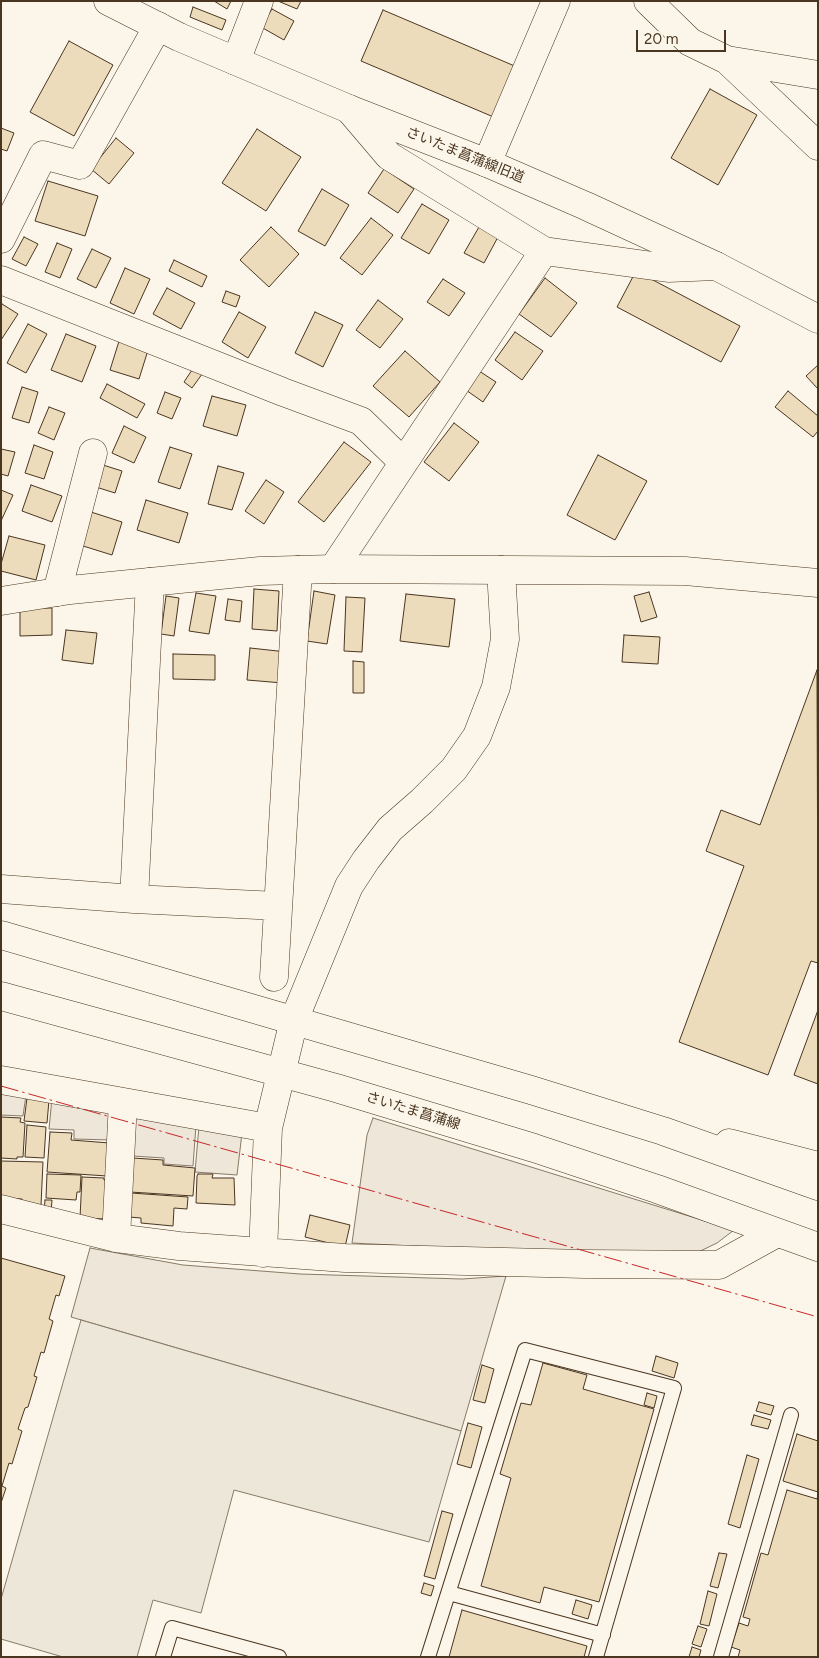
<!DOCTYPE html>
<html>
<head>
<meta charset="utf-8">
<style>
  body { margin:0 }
  #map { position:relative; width:819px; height:1658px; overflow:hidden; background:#fbf6e9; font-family:Figtree,sans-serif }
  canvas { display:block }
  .frame { position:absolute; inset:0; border:2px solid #4a3520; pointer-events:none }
  .scale { position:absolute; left:636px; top:30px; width:90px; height:22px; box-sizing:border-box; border:2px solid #4a3520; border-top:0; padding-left:6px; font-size:15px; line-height:18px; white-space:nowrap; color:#4a3520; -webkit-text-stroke:4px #fbf6e9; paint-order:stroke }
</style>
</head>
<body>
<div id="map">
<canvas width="819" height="1658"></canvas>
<div class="frame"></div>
<div class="scale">20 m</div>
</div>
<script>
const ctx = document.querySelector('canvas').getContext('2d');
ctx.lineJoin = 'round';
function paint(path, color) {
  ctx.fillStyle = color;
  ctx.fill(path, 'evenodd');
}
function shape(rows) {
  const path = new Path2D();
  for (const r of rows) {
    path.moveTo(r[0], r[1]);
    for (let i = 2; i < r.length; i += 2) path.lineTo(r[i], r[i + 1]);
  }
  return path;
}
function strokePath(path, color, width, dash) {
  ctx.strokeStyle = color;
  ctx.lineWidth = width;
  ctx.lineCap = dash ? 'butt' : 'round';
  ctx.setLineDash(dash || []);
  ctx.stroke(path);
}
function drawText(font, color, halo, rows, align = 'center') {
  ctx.font = font + ' Figtree,"Noto Sans JP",sans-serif';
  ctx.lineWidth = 4;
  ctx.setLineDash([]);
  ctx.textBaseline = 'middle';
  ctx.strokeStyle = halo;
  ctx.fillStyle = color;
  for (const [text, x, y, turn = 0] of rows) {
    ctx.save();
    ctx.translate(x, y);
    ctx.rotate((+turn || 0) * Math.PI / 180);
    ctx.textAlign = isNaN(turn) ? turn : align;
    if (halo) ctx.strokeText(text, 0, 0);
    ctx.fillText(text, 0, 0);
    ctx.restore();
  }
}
const green = shape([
  [1,1092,26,1095,23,1116,1,1115,1,1092],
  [52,1098,112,1114,111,1140,74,1139,74,1130,49,1129,52,1098],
  [140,1115,196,1125,193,1166,164,1164,164,1158,133,1156,135,1120,140,1115],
  [373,1118,734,1230,717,1243,694,1254,636,1257,352,1243,367,1135,373,1118],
  [199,1126,242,1133,237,1175,195,1172,199,1126],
  [90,1248,183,1265,300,1274,462,1279,506,1276,461,1431,71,1317,90,1248]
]);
paint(green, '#ede6d9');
strokePath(green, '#887966', 1);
const parking = shape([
  [81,1320,461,1431,429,1542,234,1490,201,1613,153,1600,137,1657,63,1657,1,1639,1,1599,81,1320]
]);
paint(parking, '#ede7d9');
strokePath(parking, '#887966', 1);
const building = shape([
  [214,1,231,1,227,9,214,1],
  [278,1,301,1,297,9,278,1],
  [193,7,226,20,222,30,190,17,193,7],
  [272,9,294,21,284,40,261,27,272,9],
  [383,10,517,67,496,118,361,61,383,10],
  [69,41,113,65,74,136,30,112,69,41],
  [710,89,757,115,718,185,671,158,710,89],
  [1,128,14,133,7,151,1,149,1,128],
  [257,129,301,157,266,211,222,183,257,129],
  [116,138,134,153,109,184,91,169,116,138],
  [384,169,414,189,398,213,368,193,384,169],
  [48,181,98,196,85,236,35,221,48,181],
  [322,189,349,205,325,246,298,231,322,189],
  [422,204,449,220,429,254,401,238,422,204],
  [371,218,393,235,362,275,340,258,371,218],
  [271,227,299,254,269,287,240,260,271,227],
  [479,227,498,237,484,263,464,253,479,227],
  [24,237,38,244,26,266,12,259,24,237],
  [57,243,72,249,60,278,45,272,57,243],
  [92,249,111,258,96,288,77,279,92,249],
  [174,260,207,276,202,287,169,271,174,260],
  [125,268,150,279,134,314,110,303,125,268],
  [636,271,740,326,721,362,617,307,636,271],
  [545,278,577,303,551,337,519,314,545,278],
  [443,279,465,293,449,316,427,302,443,279],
  [167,288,195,303,181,329,153,314,167,288],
  [226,291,240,296,236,307,222,302,226,291],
  [378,300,403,319,380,348,356,330,378,300],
  [2,304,18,314,1,340,1,305,2,304],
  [239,312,266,327,248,358,222,342,239,312],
  [315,312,343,325,323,367,295,353,315,312],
  [28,324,47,334,26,373,7,363,28,324],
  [515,332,543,351,522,380,495,360,515,332],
  [66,334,96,346,82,382,51,370,66,334],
  [120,338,149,347,139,379,110,370,120,338],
  [405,351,440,382,409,417,373,386,405,351],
  [196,364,205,370,192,388,184,382,196,364],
  [818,365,818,389,806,376,818,365],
  [476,369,496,382,483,402,463,388,476,369],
  [107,384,145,404,137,418,100,398,107,384],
  [22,387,38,392,29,423,12,418,22,387],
  [788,391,818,416,818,431,813,437,775,407,788,391],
  [165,392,181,398,172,419,157,413,165,392],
  [212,396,246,405,237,436,203,426,212,396],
  [49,407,65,413,54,440,38,433,49,407],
  [454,423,479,442,449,481,424,462,454,423],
  [124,426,146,437,134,463,112,453,124,426],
  [344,442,371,462,324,522,298,502,344,442],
  [34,445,53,452,44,479,25,473,34,445],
  [170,447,192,454,180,489,158,482,170,447],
  [1,449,15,452,8,476,1,474,1,449],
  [598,455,647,481,615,540,567,515,598,455],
  [103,465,122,471,115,493,96,487,103,465],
  [218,466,244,473,232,510,208,504,218,466],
  [266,480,284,492,264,524,245,511,266,480],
  [31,485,62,496,52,522,22,511,31,485],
  [1,490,13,495,1,521,1,490],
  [146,500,188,513,179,543,137,530,146,500],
  [91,512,122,522,112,555,80,545,91,512],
  [9,536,45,545,36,580,1,571,1,564,9,536],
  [254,589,279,591,277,631,252,629,254,589],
  [314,591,335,595,327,644,307,641,314,591],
  [649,592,657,617,641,622,634,596,649,592],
  [196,593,216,596,209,634,189,631,196,593],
  [406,594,455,599,449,647,400,641,406,594],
  [166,596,179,598,174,636,161,634,166,596],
  [346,597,365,598,362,652,344,651,346,597],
  [228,599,242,601,240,622,225,620,228,599],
  [20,608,52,608,52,635,20,636,20,608],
  [66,630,97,633,93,664,62,660,66,630],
  [624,635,660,637,658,664,622,662,624,635],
  [250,648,287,652,283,683,247,680,250,648],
  [173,654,215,655,215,680,173,679,173,654],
  [353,661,364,662,364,693,353,693,353,661],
  [817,670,818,963,811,961,768,1075,679,1042,744,866,706,851,721,810,760,825,817,670],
  [818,1010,818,1084,794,1075,818,1010],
  [27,1098,49,1100,47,1123,24,1121,27,1098],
  [1,1117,21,1118,20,1122,25,1123,23,1157,17,1157,17,1159,1,1158,1,1117],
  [27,1125,46,1127,44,1158,25,1157,27,1125],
  [50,1132,72,1133,71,1140,110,1143,107,1176,47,1172,50,1132],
  [133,1158,163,1160,163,1165,195,1168,193,1196,130,1192,133,1158],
  [1,1161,43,1162,41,1205,22,1204,22,1199,1,1198,1,1161],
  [47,1174,81,1175,80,1192,77,1192,76,1200,46,1198,47,1174],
  [198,1174,213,1174,212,1178,234,1178,235,1205,196,1203,197,1176,198,1174],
  [82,1177,104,1178,104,1180,109,1181,106,1219,80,1218,82,1177],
  [131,1193,188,1197,187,1209,174,1208,173,1226,141,1223,141,1218,129,1217,131,1193],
  [45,1200,52,1200,51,1213,44,1212,45,1200],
  [310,1215,350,1225,345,1247,305,1237,310,1215],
  [1,1258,65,1276,59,1296,56,1295,49,1319,53,1321,44,1353,41,1352,34,1376,37,1377,28,1407,25,1408,18,1429,22,1431,12,1464,9,1463,2,1486,6,1488,1,1503,1,1258],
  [656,1356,678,1363,674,1378,652,1371,656,1356],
  [543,1363,587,1375,583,1389,654,1409,599,1602,544,1587,540,1603,481,1586,511,1478,500,1474,521,1403,531,1405,543,1363],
  [482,1365,494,1369,485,1403,473,1400,482,1365],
  [647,1393,657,1396,654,1408,644,1405,647,1393],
  [759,1402,774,1406,771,1415,756,1411,759,1402],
  [754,1415,771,1420,768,1429,751,1425,754,1415],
  [468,1423,482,1427,471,1468,457,1464,468,1423],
  [797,1434,818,1441,818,1492,783,1481,797,1434],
  [747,1455,759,1459,740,1528,728,1524,747,1455],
  [787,1490,817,1499,818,1495,818,1657,738,1657,740,1650,731,1647,739,1623,748,1626,750,1619,743,1617,761,1553,768,1555,787,1490],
  [442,1511,453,1514,435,1579,424,1576,442,1511],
  [719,1553,727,1554,718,1588,710,1586,719,1553],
  [424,1583,434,1586,431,1596,421,1593,424,1583],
  [708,1591,717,1594,709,1626,700,1624,708,1591],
  [576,1600,592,1605,588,1619,572,1614,576,1600],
  [462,1610,587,1646,584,1657,449,1657,462,1610],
  [698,1626,707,1629,701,1647,692,1644,698,1626],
  [692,1647,701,1650,699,1657,689,1657,692,1647]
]);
paint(building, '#ecdcbc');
strokePath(building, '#4a3520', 1);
const service = shape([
  [449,1593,603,1635],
  [163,1657,172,1628,279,1657],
  [428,1657,525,1350,674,1388,596,1657],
  [721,1657,791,1415]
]);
const minor = shape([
  [648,1,690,42,727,60,818,75],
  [727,60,818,146],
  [236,61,259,1],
  [349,109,389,156,544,251,668,268,716,266],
  [487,163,556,1],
  [1,239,43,155,80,165,158,26],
  [1,280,283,392,361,421,403,462],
  [333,569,544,251],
  [57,592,93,453],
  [1,889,134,899,278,906],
  [134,899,150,582],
  [274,977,298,570],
  [1,1080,268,1128],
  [729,1143,818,1166],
  [1,1209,116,1238,179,1246,345,1258,585,1264,719,1265,777,1233],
  [116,1238,123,1102],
  [263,1253,268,1128,294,1020,349,886,366,860,390,829,422,801,454,769,477,736,496,687,505,639,501,570]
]);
const tertiary = shape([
  [108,1,179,37,349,109,487,163,586,206,716,266,818,319],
  [1,601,70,590,260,571,333,569,685,571,818,583]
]);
const primary = shape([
  [1,935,531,1090,663,1131,818,1186],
  [1,996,336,1088,534,1148,657,1189,818,1247]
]);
strokePath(service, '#4a3520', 16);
strokePath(minor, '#4a3520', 29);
strokePath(tertiary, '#4a3520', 29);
strokePath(primary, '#4a3520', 29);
strokePath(service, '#fbf6e9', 14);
strokePath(minor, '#fbf6e9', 28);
strokePath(tertiary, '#fbf6e9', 28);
strokePath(primary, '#fbf6e9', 28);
strokePath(shape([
  [1,1086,818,1317]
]), '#c62828', 1, [18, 4, 2.5, 4]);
drawText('14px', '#4a3520', '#fbf6e9', [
  ["さいたま菖蒲線旧道",465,155,22],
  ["さいたま菖蒲線",413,1111,17]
]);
</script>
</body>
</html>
